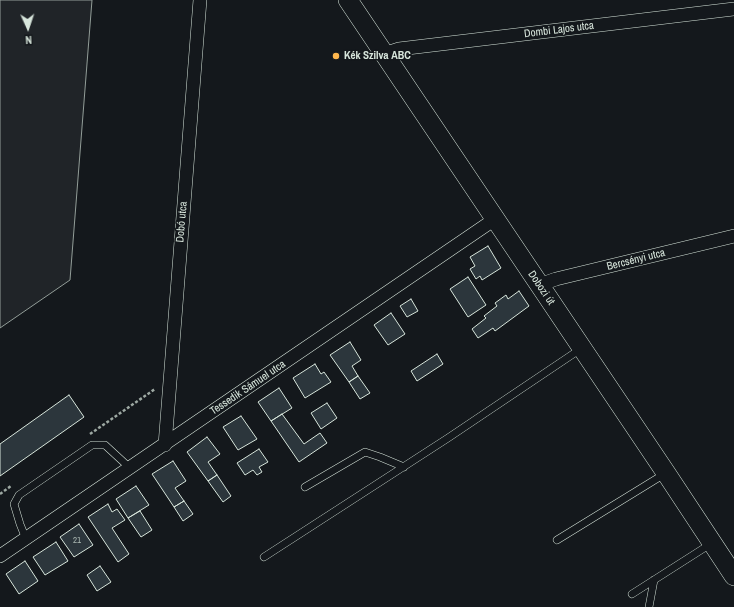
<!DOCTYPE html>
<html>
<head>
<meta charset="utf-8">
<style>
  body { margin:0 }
  #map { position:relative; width:734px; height:607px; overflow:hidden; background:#14181c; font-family:"Archivo Narrow",sans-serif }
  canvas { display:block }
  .north { position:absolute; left:8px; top:8px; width:40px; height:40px; -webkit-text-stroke:3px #14181c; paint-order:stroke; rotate:177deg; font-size:11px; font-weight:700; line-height:16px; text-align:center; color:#d8e6dc }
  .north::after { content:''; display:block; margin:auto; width:14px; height:18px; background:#d8e6dc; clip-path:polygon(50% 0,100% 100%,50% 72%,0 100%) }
</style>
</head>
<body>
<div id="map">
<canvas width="734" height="607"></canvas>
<div class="north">N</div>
</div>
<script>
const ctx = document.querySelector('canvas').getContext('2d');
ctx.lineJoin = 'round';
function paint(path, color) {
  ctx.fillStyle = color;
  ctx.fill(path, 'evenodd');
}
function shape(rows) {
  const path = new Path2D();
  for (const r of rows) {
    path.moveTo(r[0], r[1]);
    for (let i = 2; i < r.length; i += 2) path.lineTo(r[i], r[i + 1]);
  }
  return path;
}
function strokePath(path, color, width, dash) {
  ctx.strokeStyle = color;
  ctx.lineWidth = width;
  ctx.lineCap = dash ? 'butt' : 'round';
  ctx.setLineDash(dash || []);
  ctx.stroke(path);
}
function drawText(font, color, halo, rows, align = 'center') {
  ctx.font = font + ' "Archivo Narrow",sans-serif';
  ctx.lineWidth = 3;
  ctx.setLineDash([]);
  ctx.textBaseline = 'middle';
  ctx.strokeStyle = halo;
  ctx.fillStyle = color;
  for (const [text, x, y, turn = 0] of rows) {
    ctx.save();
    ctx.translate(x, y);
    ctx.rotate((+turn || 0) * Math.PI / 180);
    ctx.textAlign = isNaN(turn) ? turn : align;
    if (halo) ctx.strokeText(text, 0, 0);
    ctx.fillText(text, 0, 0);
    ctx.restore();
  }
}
const green = shape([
  [0,0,92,0,70,280,0,328,0,0]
]);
paint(green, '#202428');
strokePath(green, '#939e99', 1);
const building = shape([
  [488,246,501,268,482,280,480,276,476,279,470,269,475,266,470,257,488,246],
  [468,277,486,305,468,317,450,289,468,277],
  [519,291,529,306,495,331,493,328,478,338,472,329,486,318,484,316,497,306,495,303,506,295,508,299,519,291],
  [411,299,418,311,407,317,400,306,411,299],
  [391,313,405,334,388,345,374,325,391,313],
  [350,342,361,360,352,366,358,376,349,382,330,355,350,342],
  [437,354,443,364,417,381,411,371,437,354],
  [315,364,321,374,324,372,331,382,305,398,293,378,315,364],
  [358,376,370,393,360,399,349,382,358,376],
  [279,388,292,408,271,421,258,402,279,388],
  [69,395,84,417,0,476,0,444,69,395],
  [327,403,337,418,321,429,311,413,327,403],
  [282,414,304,444,320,433,327,443,299,462,271,421,282,414],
  [241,416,257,439,238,450,223,427,241,416],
  [207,437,220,454,208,462,217,475,208,481,187,452,207,437],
  [259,449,268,462,259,467,262,472,257,475,253,470,245,475,237,463,259,449],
  [173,461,186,481,175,488,184,501,174,507,152,474,173,461],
  [217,475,231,496,223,502,208,481,217,475],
  [136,486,149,505,128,518,116,499,136,486],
  [184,501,193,514,183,521,174,507,184,501],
  [108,504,112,512,117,509,125,520,112,528,129,554,118,562,88,517,108,504],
  [140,511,152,530,141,537,128,518,140,511],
  [79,524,93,545,74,557,60,537,79,524],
  [56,542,68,561,45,575,33,557,56,542],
  [25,561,38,581,19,594,6,574,25,561],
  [100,566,111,582,97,591,87,575,100,566]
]);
paint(building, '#2c363c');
strokePath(building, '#d8e6dc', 1);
const service = shape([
  [305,487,365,452,380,457,404,467],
  [26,539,20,524,14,504,19,495,92,445,105,445,130,468],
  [557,540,666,473],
  [264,557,448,438,582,348],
  [632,594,712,543],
  [649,607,654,580]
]);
const minor = shape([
  [384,54,399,49,734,9],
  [539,285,556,279,734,236],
  [165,445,200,0],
  [0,556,495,219]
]);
const secondary = shape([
  [348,0,666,473,734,576]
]);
strokePath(service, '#d8e6dc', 8);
strokePath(minor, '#d8e6dc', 14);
strokePath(secondary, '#d8e6dc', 20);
strokePath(shape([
  [90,434,155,389],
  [0,494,11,486]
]), '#9da8a2', 2.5, [3, 2]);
strokePath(service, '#14181c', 7);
strokePath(minor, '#14181c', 13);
strokePath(secondary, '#14181c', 19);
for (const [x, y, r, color] of [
  [336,56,4,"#ffb74d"]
]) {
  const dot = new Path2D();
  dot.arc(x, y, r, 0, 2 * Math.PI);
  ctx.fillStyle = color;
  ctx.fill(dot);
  strokePath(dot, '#14181c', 1.5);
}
drawText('9px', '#adbab4', null, [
  ["21",77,541]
]);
drawText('11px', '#d8e6dc', '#14181c', [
  ["Dombi Lajos utca",559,30,-7],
  ["Dobó utca",182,222,-85],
  ["Bercsényi utca",636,260,-14],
  ["Dobozi út",541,288,56],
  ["Tessedik Sámuel utca",248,388,-34]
]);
drawText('bold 11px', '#d8e6dc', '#14181c', [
  ["Kék Szilva ABC",344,56]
], 'left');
</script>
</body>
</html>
